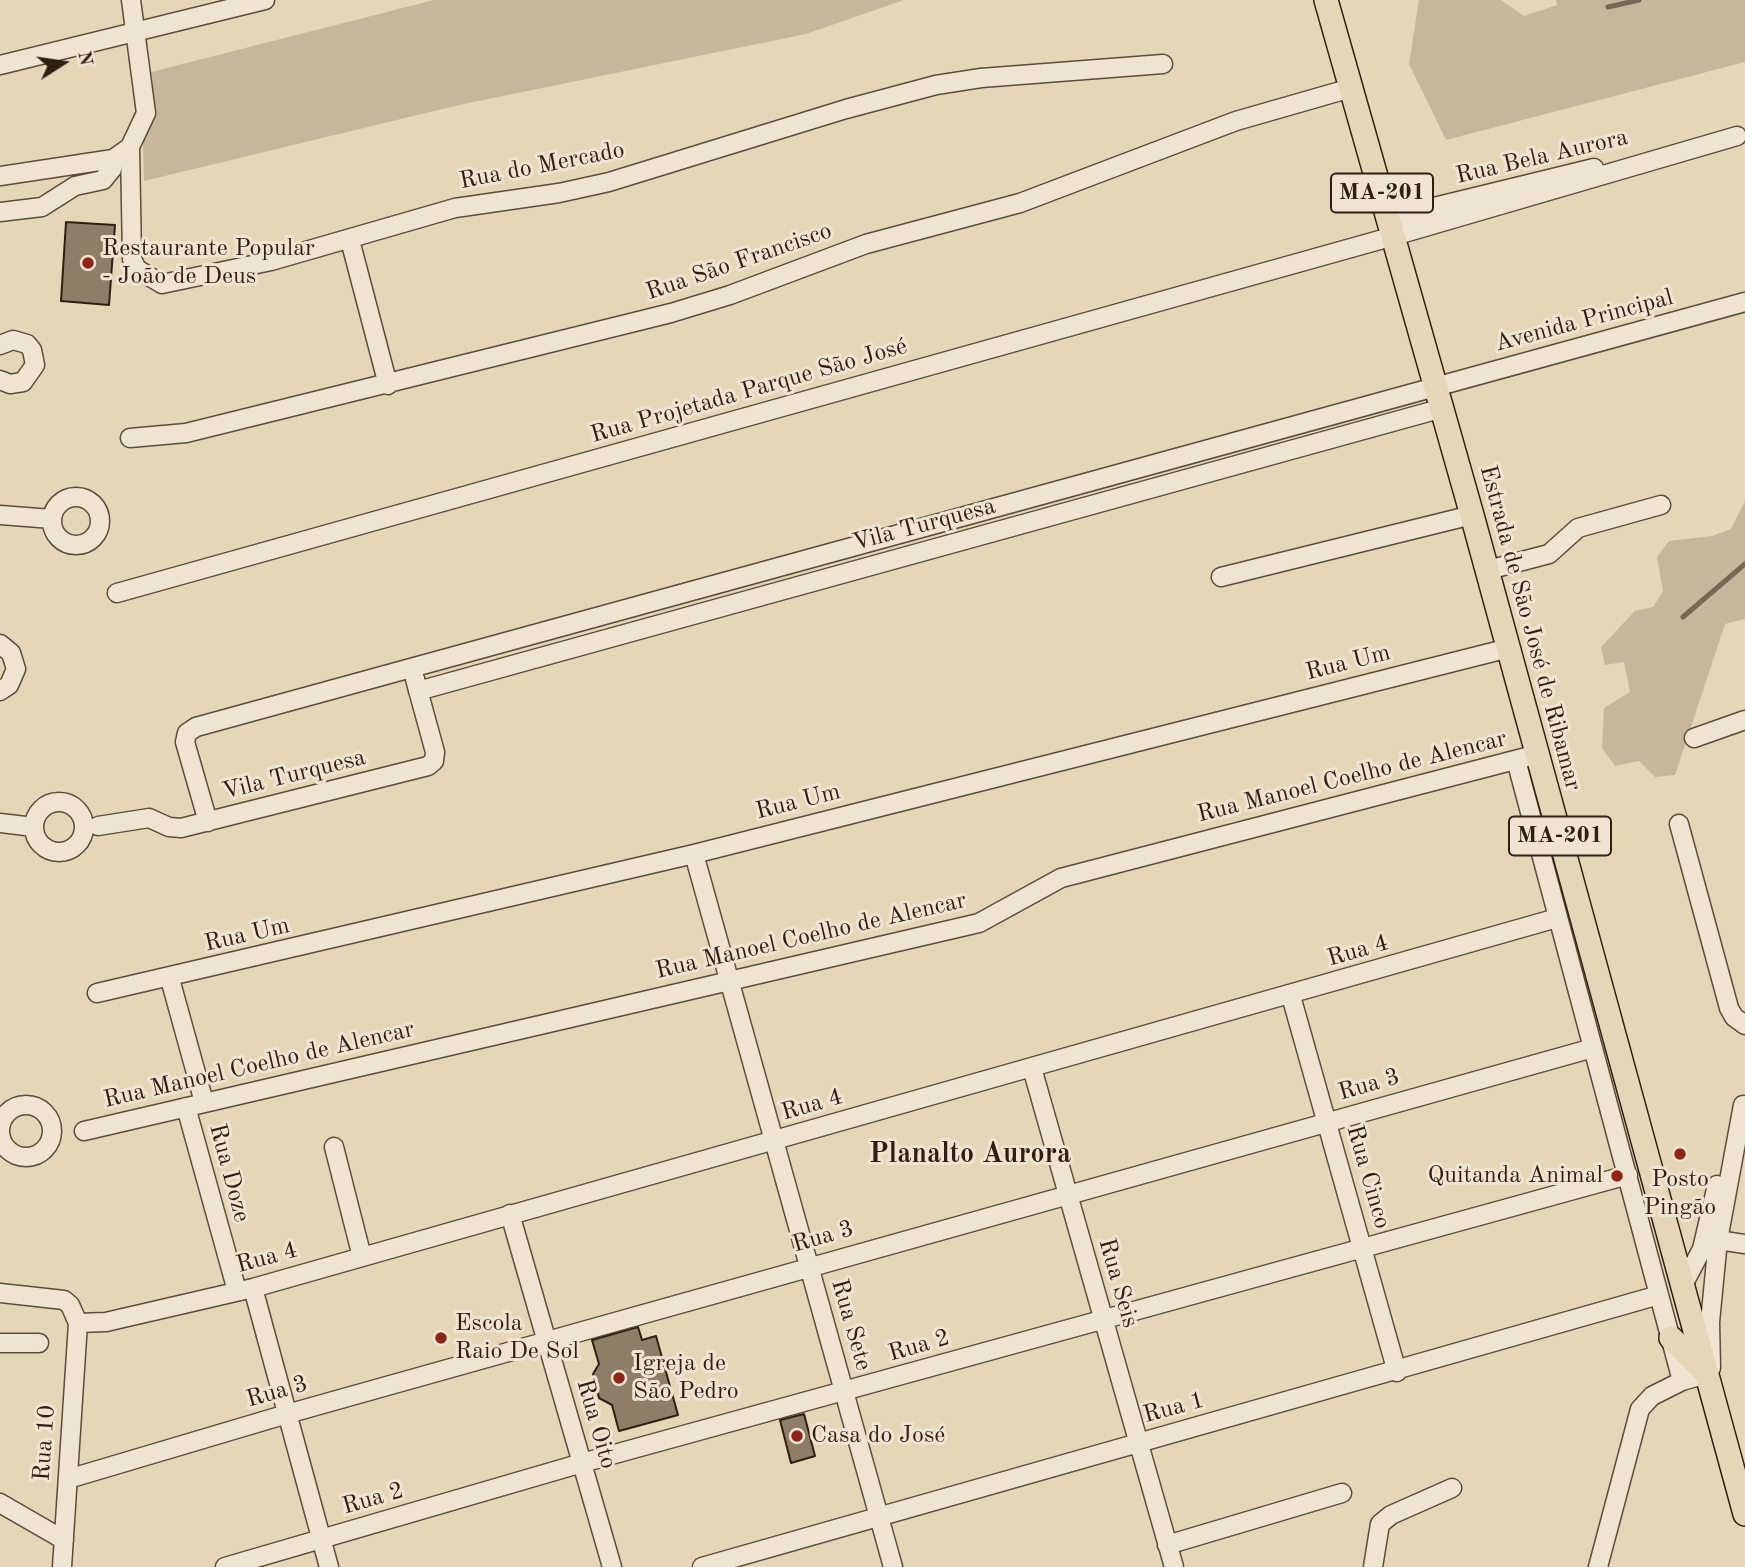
<!DOCTYPE html>
<html>
<head>
<meta charset="utf-8">
<style>
  body { margin:0 }
  #map { position:relative; width:1745px; height:1567px; overflow:hidden; background:#e5d6b8; font-family:"Old Standard TT",serif }
  canvas { display:block }
  .north { position:absolute; left:28px; top:28px; width:70px; height:70px; -webkit-text-stroke:5px #eee4d1; paint-order:stroke; rotate:78deg; font-size:19px; font-weight:700; line-height:28px; text-align:center; color:#2f1e12 }
  .north::after { content:''; display:block; margin:auto; width:24px; height:32px; background:#2f1e12; clip-path:polygon(50% 0,100% 100%,50% 72%,0 100%) }
</style>
</head>
<body>
<div id="map">
<canvas width="1745" height="1567"></canvas>
<div class="north">N</div>
</div>
<script>
const ctx = document.querySelector('canvas').getContext('2d');
ctx.lineJoin = 'round';
function paint(path, color) {
  ctx.fillStyle = color;
  ctx.fill(path, 'evenodd');
}
function shape(rows) {
  const path = new Path2D();
  for (const r of rows) {
    if (r.length === 3) {
      path.moveTo(r[0] + r[2], r[1]);
      path.arc(r[0], r[1], r[2], 0, 2 * Math.PI);
      continue;
    }
    path.moveTo(r[0], r[1]);
    for (let i = 2; i < r.length; i += 2) path.lineTo(r[i], r[i + 1]);
  }
  return path;
}
function strokePath(path, color, width, dash) {
  ctx.strokeStyle = color;
  ctx.lineWidth = width;
  ctx.lineCap = dash ? 'butt' : 'round';
  ctx.setLineDash(dash || []);
  ctx.stroke(path);
}
function drawText(font, color, halo, rows, align = 'center') {
  ctx.font = font + ' "Old Standard TT",serif';
  ctx.lineWidth = 6;
  ctx.setLineDash([]);
  ctx.textBaseline = 'middle';
  ctx.strokeStyle = halo;
  ctx.fillStyle = color;
  for (const [text, x, y, turn = 0] of rows) {
    ctx.save();
    ctx.translate(x, y);
    ctx.rotate((+turn || 0) * Math.PI / 180);
    ctx.textAlign = isNaN(turn) ? turn : align;
    if (halo) ctx.strokeText(text, 0, 0);
    ctx.fillText(text, 0, 0);
    ctx.restore();
  }
}
paint(shape([
  [434,0,904,0,806,34,459,105,144,181,143,138,155,108,151,72],
  [1419,0,1501,0,1524,16,1557,5,1556,0,1745,0,1745,62,1446,140,1409,64],
  [1745,501,1745,619,1725,624,1675,775,1655,777,1639,761,1615,766,1602,748,1604,708,1630,692,1624,662,1605,665,1601,647,1635,611,1653,607,1663,591,1657,557,1669,541,1712,536,1731,529]
]), '#c6b79c');
strokePath(shape([
  [1608,7,1639,0],
  [1683,617,1745,564]
]), '#776754', 5);
const building = shape([
  [66,222,115,225,109,305,61,301,66,222],
  [638,1327,642,1340,656,1336,678,1415,619,1431,612,1405,599,1398,593,1374,599,1364,592,1340,638,1327],
  [804,1414,815,1456,791,1463,780,1420,804,1414]
]);
paint(building, '#8e7e68');
strokePath(building, '#2f1e12', 2);
const minor = shape([
  [0,65,265,0],
  [130,147,132,259,137,269,162,284,271,261,455,208,559,193,609,182,846,109,936,85,981,78,1163,64],
  [0,176,113,159,130,147,146,113,131,0],
  [0,212,42,207,75,186,103,180,112,169,113,159],
  [1389,218,1594,168],
  [350,240,388,385],
  [0,345,13,340,27,344,32,350,35,365,23,382,10,384,0,380],
  [130,438,186,433,671,313,730,295,866,244,1020,203,1236,121,1351,88],
  [76,521,24],
  [0,515,52,519],
  [1488,570,1549,554,1578,528,1661,505],
  [1221,577,1472,515],
  [117,593,1394,236,1737,136],
  [0,644,11,653,16,669,9,685,0,691],
  [418,691,1443,408],
  [1694,738,1745,720],
  [1516,760,1682,1381],
  [59,827,25],
  [208,822,185,742,187,733,196,727,1745,302],
  [0,823,34,827],
  [1679,824,1729,1008,1734,1017,1745,1025],
  [98,826,149,818,169,827,181,828,428,766,434,761,435,752,415,679],
  [694,854,893,1567],
  [170,979,204,1102],
  [97,993,694,854,1509,648],
  [1291,996,1397,1372],
  [1032,1068,1174,1567],
  [26,1131,26],
  [186,1107,237,1291],
  [84,1131,979,923,1061,878,1538,754],
  [334,1147,362,1257],
  [510,1214,612,1567],
  [1718,1240,1745,1244],
  [1683,1285,1702,1249,1717,1185],
  [253,1288,329,1567],
  [0,1293,64,1300,70,1305,78,1323,62,1567],
  [78,1323,106,1322,253,1288,1557,918],
  [0,1343,39,1343],
  [1711,1368,1710,1322,1718,1240,1743,1105],
  [68,1479,287,1414,1593,1048],
  [0,1503,64,1540],
  [1167,1545,1342,1493],
  [225,1567,582,1463,1628,1175],
  [702,1567,1659,1295],
  [1373,1567,1380,1524,1391,1515,1452,1488],
  [1598,1567,1640,1409,1652,1396,1682,1381,1707,1374]
]);
const major = shape([
  [1326,0,1472,515,1745,1514],
  [1671,1338,1706,1373]
]);
strokePath(minor, '#5c4c3c', 21);
strokePath(major, '#2f1e12', 26);
strokePath(minor, '#eee4d1', 18);
strokePath(major, '#e5d6b8', 23);
for (const [x, y, r, color] of [
  [88,263,7,"#8f2418"],
  [1680,1154,7,"#8f2418"],
  [1617,1176,7,"#8f2418"],
  [441,1338,7,"#8f2418"],
  [619,1378,7,"#8f2418"],
  [797,1436,7,"#8f2418"]
]) {
  const dot = new Path2D();
  dot.arc(x, y, r, 0, 2 * Math.PI);
  ctx.fillStyle = color;
  ctx.fill(dot);
  strokePath(dot, '#eee4d1', 2.5);
}
for (const [x, y, w] of [
  [1382,193,102],
  [1560,836,102]
]) {
  const box = new Path2D();
  box.roundRect(x - w / 2, y - 19.5, w, 39, 5);
  ctx.fillStyle = '#eee4d1';
  ctx.fill(box);
  strokePath(box, '#2f1e12', 2);
}
drawText('bold 23px', '#2f1e12', null, [
  ["MA-201",1382,193],
  ["MA-201",1560,836]
]);
drawText('24px', '#2f1e12', '#eee4d1', [
  ["Rua Bela Aurora",1542,157,-13],
  ["Rua do Mercado",542,166,-11],
  ["Rua São Francisco",739,262,-19],
  ["Avenida Principal",1584,321,-15],
  ["Rua Projetada Parque São José",749,391,-16],
  ["Vila Turquesa",924,525,-15],
  ["Estrada de São José de Ribamar",1530,628,75],
  ["Rua Um",1348,663,-14],
  ["Vila Turquesa",294,775,-14],
  ["Rua Manoel Coelho de Alencar",1352,777,-14],
  ["Rua Um",798,802,-14],
  ["Rua Um",247,935,-13],
  ["Rua Manoel Coelho de Alencar",811,936,-13],
  ["Rua 4",1358,951,-16],
  ["Rua Manoel Coelho de Alencar",259,1065,-13],
  ["Rua 3",1369,1085,-16],
  ["Rua 4",812,1105,-16],
  ["Rua Doze",229,1173,75],
  ["Rua Cinco",1368,1177,74],
  ["Rua 3",823,1237,-16],
  ["Rua 4",267,1258,-15],
  ["Rua Seis",1118,1283,74],
  ["Rua Sete",851,1325,74],
  ["Rua 2",919,1346,-16],
  ["Rua 3",277,1392,-16],
  ["Rua 1",1174,1408,-15],
  ["Rua Oito",596,1424,74],
  ["Rua 10",45,1443,-86],
  ["Rua 2",373,1499,-16]
]);
drawText('24px', '#2f1e12', '#eee4d1', [
  ["Restaurante Popular",102,249],
  ["- João de Deus",102,277],
  ["Quitanda Animal",1603,1176,"right"],
  ["Posto",1680,1180,"center"],
  ["Pingão",1680,1208,"center"],
  ["Escola",455,1324],
  ["Raio De Sol",455,1352],
  ["Igreja de",633,1364],
  ["São Pedro",633,1392],
  ["Casa do José",811,1436]
], 'left');
drawText('bold 28px', '#2f1e12', '#eee4d1', [
  ["Planalto Aurora",970,1155]
]);
</script>
</body>
</html>
